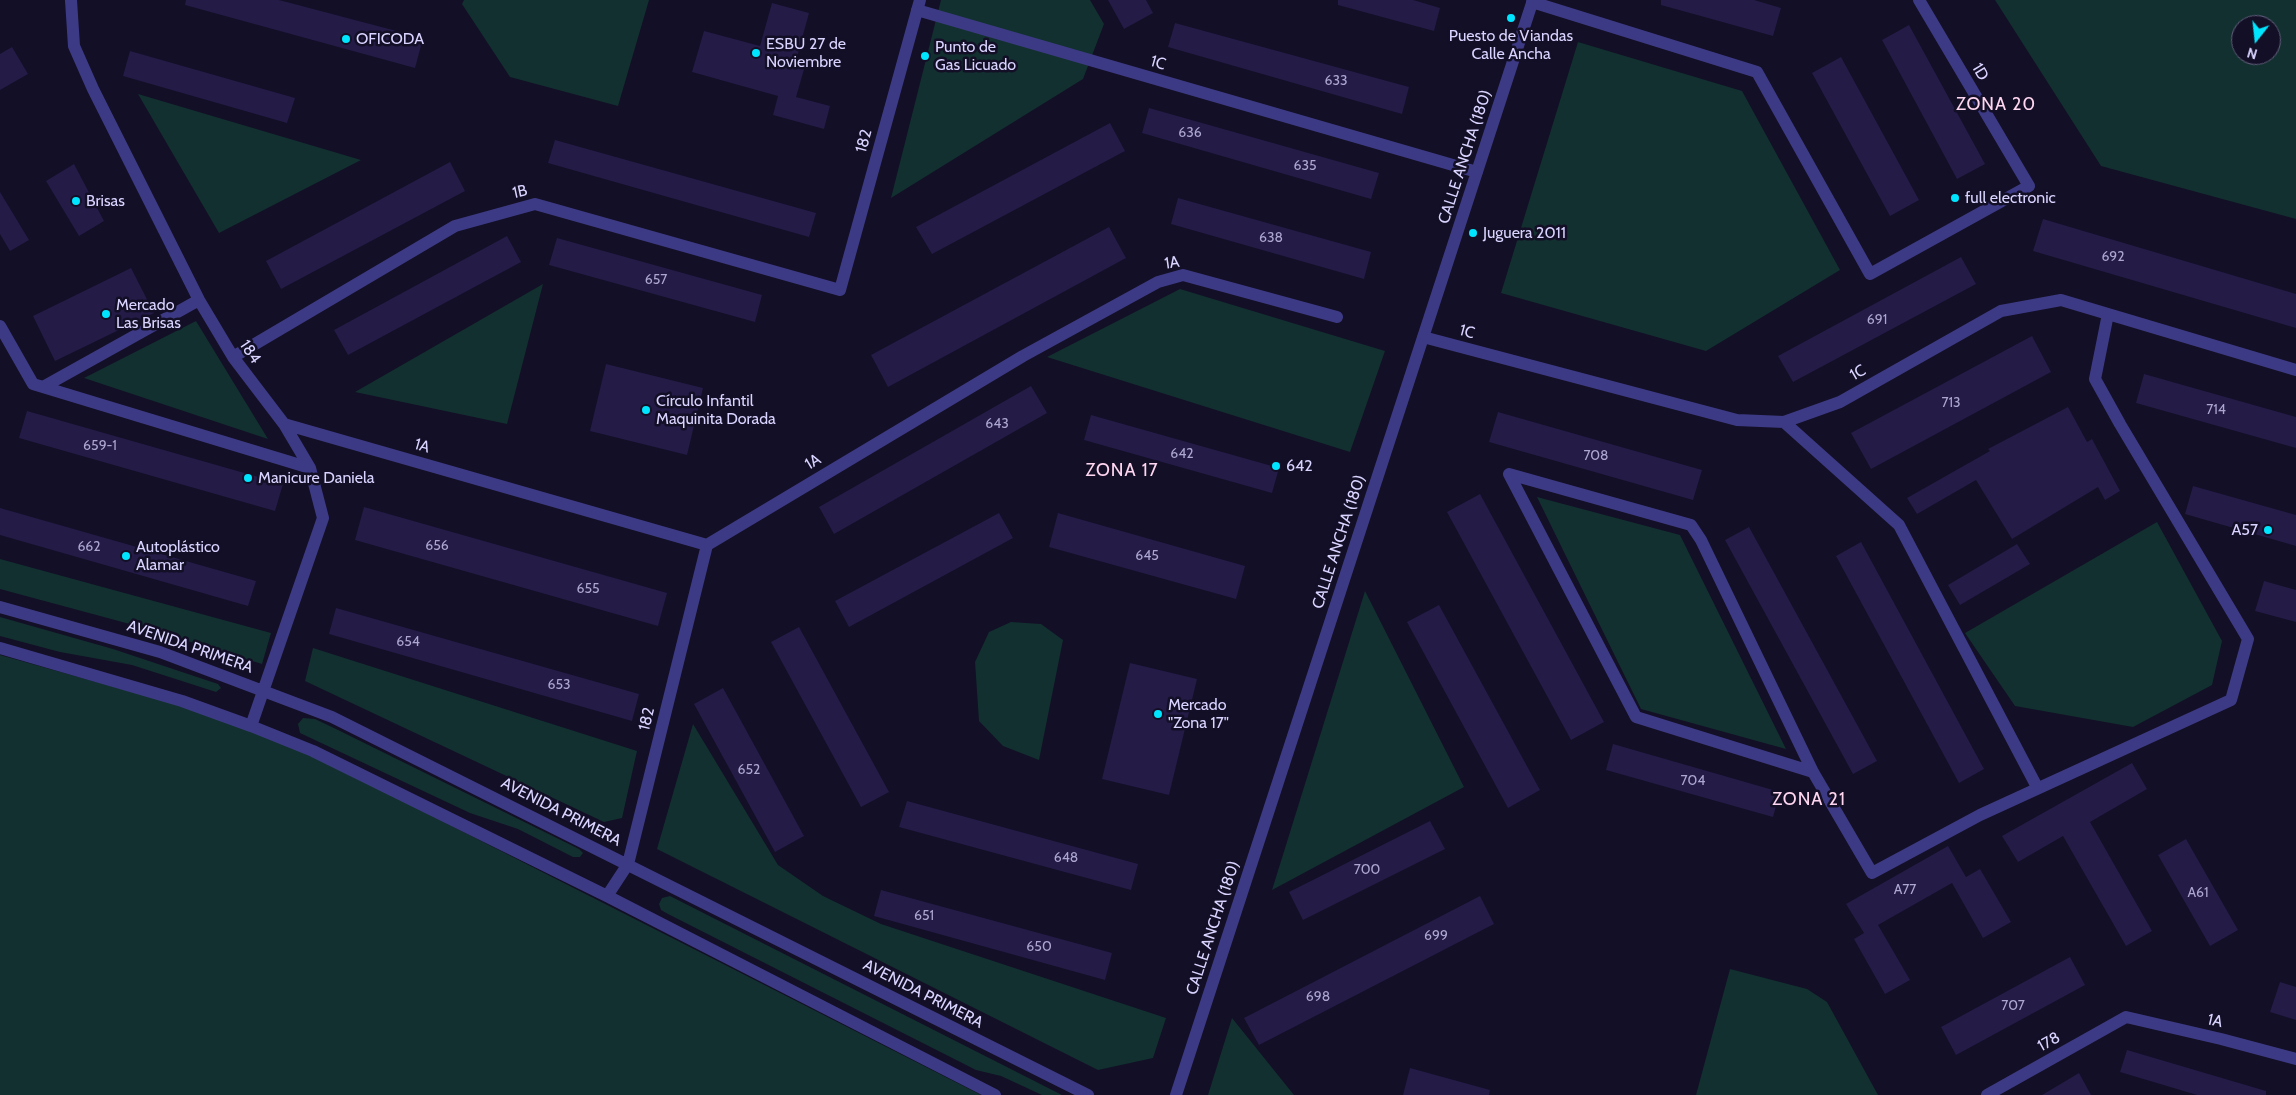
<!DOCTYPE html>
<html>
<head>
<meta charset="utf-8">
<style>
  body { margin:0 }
  #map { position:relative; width:2296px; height:1095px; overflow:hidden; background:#130f26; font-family:Cabin,sans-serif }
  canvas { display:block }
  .north { position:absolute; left:2231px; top:15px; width:50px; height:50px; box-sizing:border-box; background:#130f26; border:1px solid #625e7d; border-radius:50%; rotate:196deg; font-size:14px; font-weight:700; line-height:20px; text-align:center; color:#d9d4ff }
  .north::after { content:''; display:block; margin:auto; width:18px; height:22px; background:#00e5ff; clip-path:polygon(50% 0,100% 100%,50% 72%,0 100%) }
</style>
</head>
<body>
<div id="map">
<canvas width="2296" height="1095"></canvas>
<div class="north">N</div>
</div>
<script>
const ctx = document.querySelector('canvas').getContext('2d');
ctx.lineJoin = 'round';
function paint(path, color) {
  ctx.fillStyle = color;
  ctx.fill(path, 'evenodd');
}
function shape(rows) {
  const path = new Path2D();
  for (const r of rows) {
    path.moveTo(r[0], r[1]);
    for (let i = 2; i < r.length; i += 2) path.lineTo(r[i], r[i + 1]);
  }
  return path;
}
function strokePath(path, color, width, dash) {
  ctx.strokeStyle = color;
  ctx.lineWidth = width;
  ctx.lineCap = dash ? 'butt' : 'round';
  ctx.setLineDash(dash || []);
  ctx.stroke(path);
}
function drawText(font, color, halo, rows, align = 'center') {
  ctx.font = font + ' Cabin,sans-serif';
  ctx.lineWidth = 5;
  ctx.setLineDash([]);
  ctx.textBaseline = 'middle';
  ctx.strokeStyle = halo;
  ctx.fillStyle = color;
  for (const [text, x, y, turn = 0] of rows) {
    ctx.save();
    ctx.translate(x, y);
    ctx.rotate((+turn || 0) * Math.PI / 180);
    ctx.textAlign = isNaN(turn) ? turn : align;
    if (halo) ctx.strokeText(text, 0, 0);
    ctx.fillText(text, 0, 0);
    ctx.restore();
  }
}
paint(shape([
  [464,0,649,0,618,106,510,77,462,4],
  [941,0,1090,0,1104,24,1083,79,891,198],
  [1995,0,2296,0,2296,219,2101,166],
  [2241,25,2271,25,2271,55,2241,55],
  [1578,42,1742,91,1840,270,1706,351,1501,293],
  [138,94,361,160,219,233],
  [543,284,507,424,355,392],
  [1180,289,1385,351,1350,452,1047,357],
  [196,321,268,439,84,378],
  [1537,497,1680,535,1786,749,1641,709],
  [2157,522,2222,641,2212,685,2133,727,2015,706,1965,633],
  [0,559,271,633,262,664,152,630,0,589],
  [1365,591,1464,787,1272,890],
  [0,617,113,649,218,684,221,688,216,692,132,665,60,652,0,636],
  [1011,622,1041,624,1063,640,1039,760,1003,746,979,721,975,662,989,632],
  [313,648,637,751,622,818,604,822,305,681],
  [0,655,257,727,981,1095,0,1095],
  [303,718,315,719,334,728,579,849,583,853,580,857,573,857,518,829,470,813,300,733,298,724],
  [693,724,778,865,823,896,881,924,1166,1018,1153,1058,1098,1070,657,849],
  [670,896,1062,1095,1042,1095,1001,1076,976,1070,668,914,661,910,659,904,662,898],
  [1730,969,1807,989,1827,1002,1878,1095,1696,1095],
  [1232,1018,1294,1095,1208,1095]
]), '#12302f');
paint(shape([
  [186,0,279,0,423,38,415,68,185,5],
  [1108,0,1146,0,1153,13,1124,29],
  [1338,0,1413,0,1440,8,1434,31,1338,5],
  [1661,0,1754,0,1781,8,1773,36,1661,5],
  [772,3,809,13,797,57,807,59,796,97,830,106,824,129,773,115,778,96,692,72,704,31,760,46],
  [1175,23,1409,87,1402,114,1168,47],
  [1909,25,1985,164,1957,179,1882,40],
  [12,47,28,74,0,90,0,54],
  [130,51,295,98,287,123,123,76],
  [1841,57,1919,200,1890,216,1812,73],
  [1149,108,1379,173,1371,199,1142,133],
  [1110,123,1125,151,932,254,916,227],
  [555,140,816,213,809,237,548,163],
  [450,162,465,191,281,289,266,261],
  [74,164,104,221,79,236,46,181],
  [0,192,29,240,10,251,0,234],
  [1178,198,1371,252,1364,279,1171,224],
  [2043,219,2296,294,2296,328,2033,251],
  [1109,227,1126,258,888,387,871,355],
  [507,236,521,262,348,355,334,330],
  [557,238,762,295,755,322,549,265],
  [1961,257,1976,284,1793,382,1778,356],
  [131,268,154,313,55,361,33,316],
  [2032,336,2051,372,1871,469,1851,433],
  [606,364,703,388,687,455,590,431],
  [2144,374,2296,417,2296,448,2136,403],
  [1031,386,1047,413,834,534,819,507],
  [2068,407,2087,442,2092,439,2120,491,2105,500,2098,487,2012,539,1976,480,1917,514,1907,498,1990,451,1988,449],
  [27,411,283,484,275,511,19,438],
  [1498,412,1702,470,1693,500,1489,442],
  [1091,415,1279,468,1272,493,1084,440],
  [2193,486,2296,515,2296,546,2185,514],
  [1480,494,1604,722,1571,740,1447,512],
  [364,507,667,593,658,626,355,540],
  [0,508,256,581,248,606,0,535],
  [999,513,1013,538,849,627,835,601],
  [1058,513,1245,566,1236,599,1049,547],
  [1749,527,1877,761,1853,774,1725,540],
  [1861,542,1984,769,1959,783,1836,556],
  [2017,544,2030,564,1960,605,1948,585],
  [2264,581,2296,590,2296,622,2255,611],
  [1439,605,1540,790,1508,808,1407,622],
  [336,608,639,694,632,721,329,634],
  [799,627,889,792,861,807,771,642],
  [1130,663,1197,679,1169,795,1102,779],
  [723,688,804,836,775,852,694,704],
  [1613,744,1780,792,1773,817,1606,770],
  [2132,763,2147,789,2090,822,2152,931,2126,946,2063,836,2018,862,2002,836],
  [907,801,1138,864,1131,890,899,827],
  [1430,821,1445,849,1303,920,1289,892],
  [2186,839,2238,930,2210,946,2158,855],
  [1948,846,1966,877,1980,869,2011,922,1983,938,1952,883,1878,925,1910,980,1885,994,1854,939,1864,933,1846,904],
  [881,890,1112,953,1105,980,874,916],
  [1480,896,1494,924,1259,1045,1244,1018],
  [2070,957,2085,985,1956,1055,1941,1027],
  [2280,982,2296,987,2296,1020,2270,1012],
  [2127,1050,2266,1091,2266,1095,2197,1095,2120,1072],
  [1410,1068,1490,1090,1489,1095,1403,1095],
  [2079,1073,2091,1095,2042,1095]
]), '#241b47');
strokePath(shape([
  [71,0,74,46,93,89,199,300,233,357,284,424,310,468,323,518,251,726],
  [1532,2,1757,72,1870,274,2029,186,1919,0],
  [917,10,1477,172],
  [0,326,33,384,310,468],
  [1423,337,1737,420,1784,422,1840,402,2001,311,2061,300,2296,370],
  [233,357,455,226,535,204,840,290,920,0],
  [43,387,199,300],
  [1784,422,1899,525,2037,787],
  [284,424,707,545,1023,356,1158,282,1183,275,1337,317],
  [0,607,160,652,332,717,1088,1095],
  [0,648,182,701,251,726,313,751,607,896,995,1095],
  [1813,772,1636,717,1509,474,1691,525,1701,540,1813,772,1872,873,1980,815,2231,700,2248,639,2120,424,2095,379,2108,314],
  [607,896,628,864,707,545],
  [1176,1095,1533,0],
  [1987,1095,2126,1017,2221,1039,2296,1059]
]), '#3d3a85', 12);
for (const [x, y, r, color] of [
  [1511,18,5,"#00e5ff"],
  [346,39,5,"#00e5ff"],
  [756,53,5,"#00e5ff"],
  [925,56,5,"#00e5ff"],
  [1955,198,5,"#00e5ff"],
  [76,201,5,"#00e5ff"],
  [1473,233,5,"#00e5ff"],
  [106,314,5,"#00e5ff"],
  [646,410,5,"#00e5ff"],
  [1276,466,5,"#00e5ff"],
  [248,478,5,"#00e5ff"],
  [2268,530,5,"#00e5ff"],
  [126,556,5,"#00e5ff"],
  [1158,714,5,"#00e5ff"]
]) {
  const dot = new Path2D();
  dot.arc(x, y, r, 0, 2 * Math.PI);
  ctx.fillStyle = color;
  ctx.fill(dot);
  strokePath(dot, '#130f26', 2);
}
drawText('14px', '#aca6d1', null, [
  ["633",1336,81],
  ["636",1190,133],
  ["635",1305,166],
  ["638",1271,238],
  ["692",2113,257],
  ["657",656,280],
  ["691",1877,320],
  ["713",1951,403],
  ["714",2216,410],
  ["643",997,424],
  ["659-1",100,446],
  ["642",1182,454],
  ["708",1596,456],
  ["656",437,546],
  ["662",89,547],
  ["645",1147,556],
  ["655",588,589],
  ["654",408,642],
  ["653",559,685],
  ["652",749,770],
  ["704",1693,781],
  ["648",1066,858],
  ["700",1367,870],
  ["A77",1905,890],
  ["A61",2198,893],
  ["651",924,916],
  ["699",1436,936],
  ["650",1039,947],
  ["698",1318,997],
  ["707",2013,1006]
]);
drawText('16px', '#d9d4ff', '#130f26', [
  ["Puesto de Viandas",1511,36,"center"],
  ["Calle Ancha",1511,54,"center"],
  ["OFICODA",356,39],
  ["ESBU 27 de",766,44],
  ["Noviembre",766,62],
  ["Punto de",935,47],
  ["Gas Licuado",935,65],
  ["full electronic",1965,198],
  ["Brisas",86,201],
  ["Juguera 2011",1483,233],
  ["Mercado",116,305],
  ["Las Brisas",116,323],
  ["Círculo Infantil",656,401],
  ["Maquinita Dorada",656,419],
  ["642",1286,466],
  ["Manicure Daniela",258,478],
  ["A57",2258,530,"right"],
  ["Autoplástico",136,547],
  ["Alamar",136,565],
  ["Mercado",1168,705],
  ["\"Zona 17\"",1168,723]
], 'left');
drawText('16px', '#d9d4ff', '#130f26', [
  ["1C",1158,63,16],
  ["1D",1980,72,59],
  ["182",864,141,-75],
  ["CALLE ANCHA (180)",1465,157,-72],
  ["1B",520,192,-12],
  ["1A",1172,263,-8],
  ["1C",1467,332,15],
  ["184",250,352,56],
  ["1C",1858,373,-30],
  ["1A",422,446,16],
  ["1A",813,462,-31],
  ["CALLE ANCHA (180)",1339,542,-72],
  ["AVENIDA PRIMERA",190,647,19],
  ["182",647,719,-76],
  ["AVENIDA PRIMERA",561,812,27],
  ["CALLE ANCHA (180)",1213,928,-72],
  ["AVENIDA PRIMERA",923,994,27],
  ["1A",2215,1021,13],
  ["178",2049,1042,-29]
]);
ctx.letterSpacing = '1px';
drawText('18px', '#ffd6f0', '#130f26', [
  ["ZONA 20",1996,105],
  ["ZONA 17",1122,471],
  ["ZONA 21",1809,800]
]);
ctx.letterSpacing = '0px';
</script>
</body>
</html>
